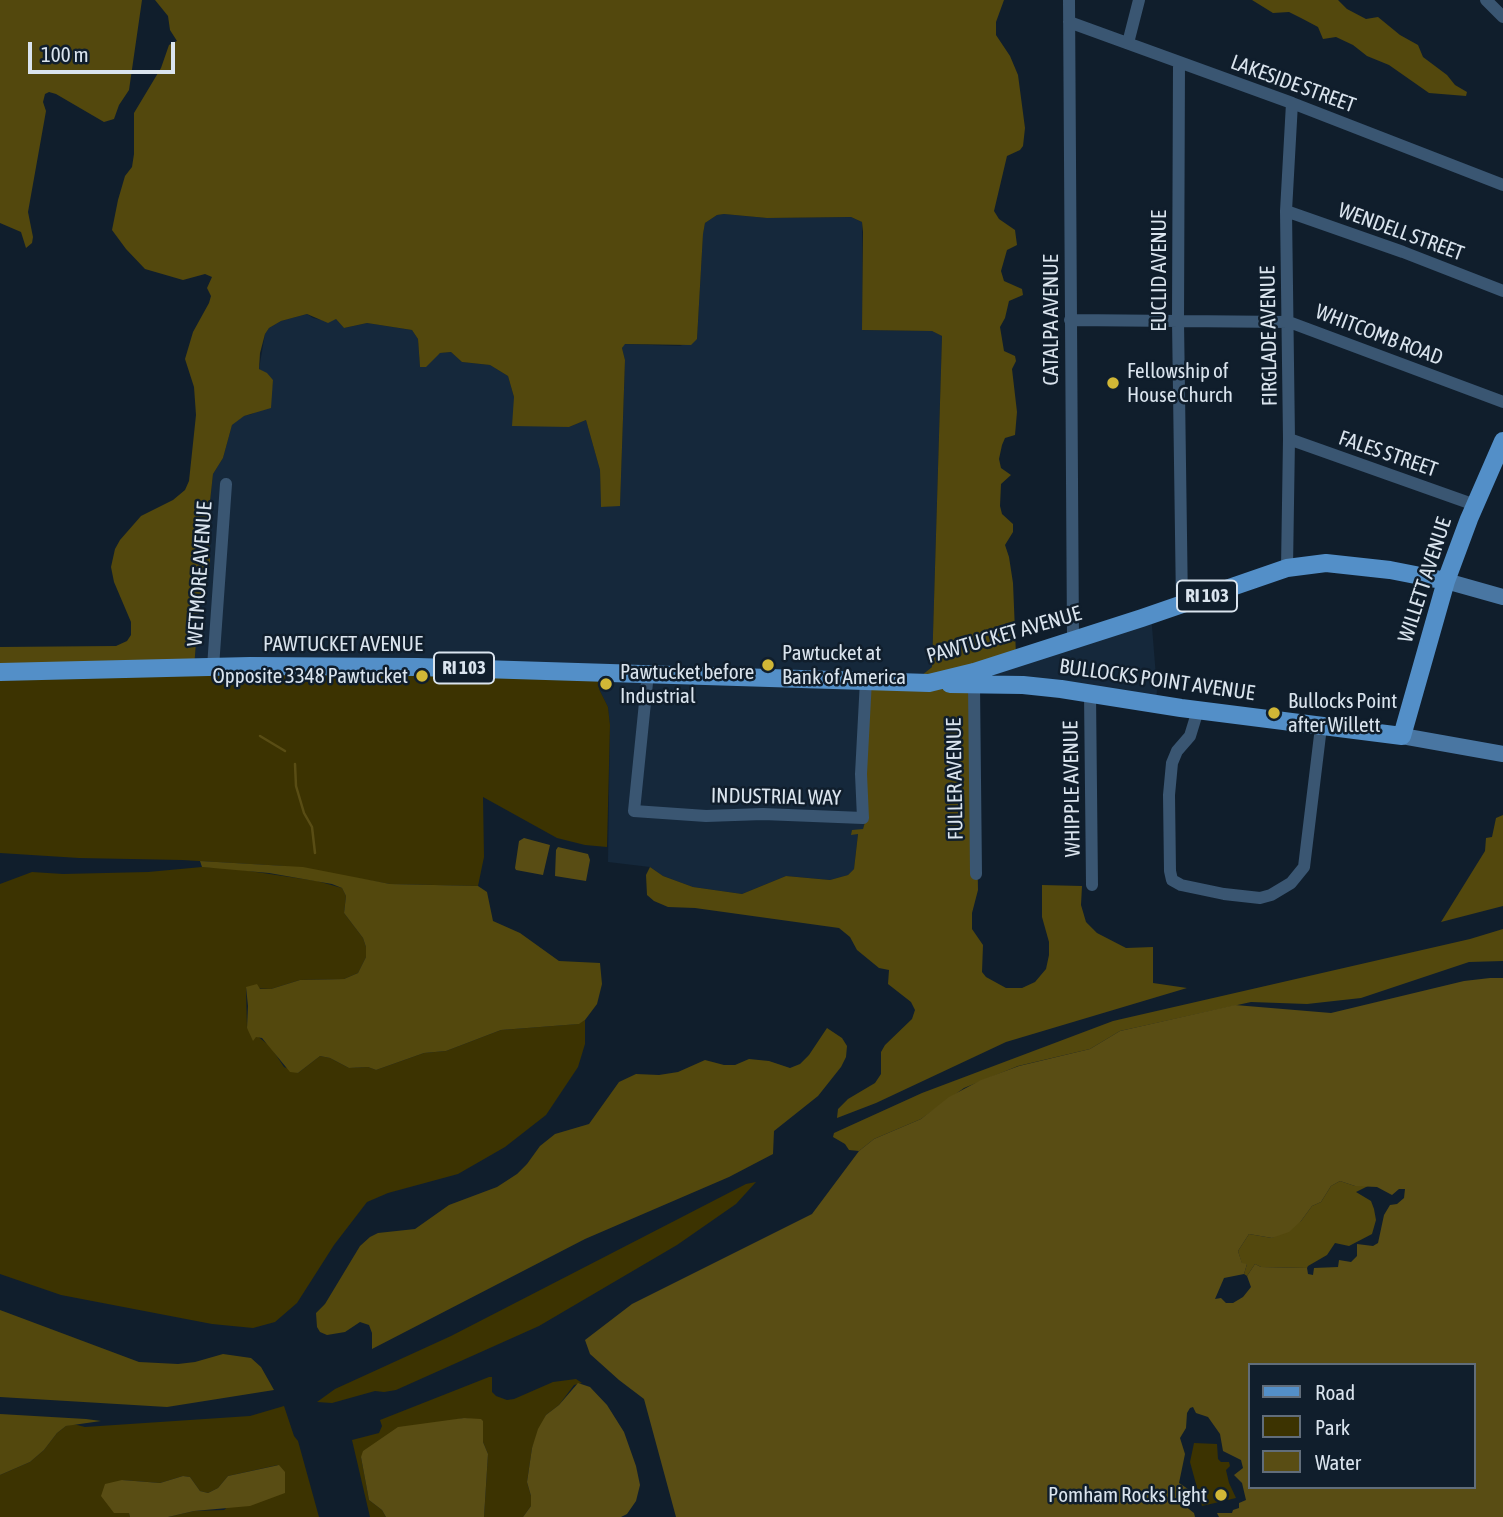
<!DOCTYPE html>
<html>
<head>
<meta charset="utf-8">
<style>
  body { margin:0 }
  #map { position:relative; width:1503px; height:1517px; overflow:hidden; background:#101e2c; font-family:"Asap Condensed",sans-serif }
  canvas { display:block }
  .legend { position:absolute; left:1248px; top:1363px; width:228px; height:126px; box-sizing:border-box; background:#101e2c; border:2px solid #616d7a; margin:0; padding:9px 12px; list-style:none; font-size:21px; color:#dae4ee }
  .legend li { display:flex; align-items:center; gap:14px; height:35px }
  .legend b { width:35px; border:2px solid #616d7a }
  .scale { position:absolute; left:28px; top:42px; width:147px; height:32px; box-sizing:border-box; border:4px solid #dae4ee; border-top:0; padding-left:9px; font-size:21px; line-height:24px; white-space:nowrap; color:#dae4ee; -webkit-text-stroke:5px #101e2c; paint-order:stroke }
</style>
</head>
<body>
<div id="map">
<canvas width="1503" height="1517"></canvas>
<ul class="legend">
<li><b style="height:9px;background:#538fc8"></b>Road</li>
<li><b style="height:19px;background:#3c3301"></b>Park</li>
<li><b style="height:19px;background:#594d14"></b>Water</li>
</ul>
<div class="scale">100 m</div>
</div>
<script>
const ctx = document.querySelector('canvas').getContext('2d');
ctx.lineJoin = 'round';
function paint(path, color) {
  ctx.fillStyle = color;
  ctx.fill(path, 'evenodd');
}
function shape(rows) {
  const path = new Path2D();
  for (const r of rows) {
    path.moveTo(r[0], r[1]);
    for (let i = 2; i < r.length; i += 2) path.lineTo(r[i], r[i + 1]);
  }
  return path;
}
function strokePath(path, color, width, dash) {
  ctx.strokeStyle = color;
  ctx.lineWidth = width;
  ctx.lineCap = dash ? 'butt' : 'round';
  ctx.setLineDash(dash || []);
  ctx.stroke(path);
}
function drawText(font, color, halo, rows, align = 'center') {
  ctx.font = font + ' "Asap Condensed",sans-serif';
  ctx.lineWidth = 5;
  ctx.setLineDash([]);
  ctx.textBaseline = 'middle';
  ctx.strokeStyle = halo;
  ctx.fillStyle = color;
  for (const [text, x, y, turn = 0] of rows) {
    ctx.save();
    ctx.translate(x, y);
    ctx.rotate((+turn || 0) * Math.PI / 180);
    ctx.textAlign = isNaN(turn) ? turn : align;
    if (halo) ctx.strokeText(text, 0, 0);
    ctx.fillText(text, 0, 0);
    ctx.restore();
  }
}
paint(shape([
  [724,214,767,218,851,217,862,222,863,330,932,331,942,336,932,667,917,680,863,829,858,833,854,869,848,875,830,880,786,876,742,894,693,887,663,876,650,867,608,862,610,725,608,707,599,689,599,678,194,668,198,619,210,563,210,547,206,539,213,474,223,458,232,425,243,416,252,414,270,403,273,380,259,369,265,334,269,328,281,321,307,314,313,318,326,321,336,319,344,328,367,323,412,330,418,339,420,367,440,353,451,352,462,362,490,365,508,376,514,397,559,425,569,427,586,420,600,470,601,507,620,505,625,360,622,348,624,344,680,346,697,339,703,233,705,223,717,215],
  [1151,614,1157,689,1156,704,950,676]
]), '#15283b');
paint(shape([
  [91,671,599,678,599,689,608,707,610,725,607,847,585,845,557,838,483,797,484,857,478,886,390,884,284,866,182,860,79,858,0,853,0,672],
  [202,867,229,868,317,881,342,888,346,896,344,913,363,938,366,947,366,957,358,973,344,979,300,980,271,989,246,988,247,1028,270,1046,284,1067,298,1073,320,1056,330,1058,349,1068,368,1067,376,1070,424,1053,446,1051,501,1030,578,1024,585,1020,585,1044,578,1067,546,1115,505,1147,458,1174,388,1193,367,1202,334,1245,297,1303,275,1322,253,1328,212,1324,61,1295,0,1274,0,884,32,872,63,874,148,872],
  [756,1182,736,1204,677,1245,539,1326,396,1390,384,1392,375,1391,332,1403,317,1402,335,1389,451,1336,746,1184],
  [489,1377,492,1377,492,1392,496,1396,507,1400,514,1399,553,1382,576,1379,582,1383,574,1385,559,1405,546,1415,532,1448,527,1482,531,1496,531,1506,523,1517,484,1517,488,1454,483,1442,483,1421,464,1418,445,1422,361,1457,369,1500,382,1510,386,1517,370,1517,352,1440,379,1433,382,1426,380,1420],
  [284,1406,294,1436,298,1441,319,1517,168,1517,194,1511,224,1510,278,1465,228,1476,218,1488,208,1493,200,1491,190,1477,183,1476,160,1483,122,1480,130,1517,0,1517,0,1475,30,1462,44,1450,57,1433,66,1426,73,1424,85,1427,250,1416],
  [1194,1443,1217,1444,1218,1459,1221,1462,1229,1462,1230,1466,1226,1470,1229,1483,1236,1498,1202,1506,1190,1462]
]), '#3c3301');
paint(shape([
  [0,0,142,0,129,90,119,105,114,119,104,122,56,94,49,92,45,94,43,102,46,111,28,212,33,237,32,243,26,248,21,232,0,223],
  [155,0,1004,0,996,22,996,35,1010,56,1018,75,1025,128,1023,146,1020,150,1007,156,994,211,999,219,1015,230,1017,245,1007,250,1001,271,1004,281,1022,289,1023,295,1009,301,1005,318,1000,327,1004,351,1015,356,1016,361,1012,369,1017,412,1015,435,1005,438,1002,445,999,459,1001,468,1011,475,1001,484,1000,506,1002,514,1013,524,1013,532,1005,545,1009,557,1013,583,1016,655,968,683,976,779,978,890,972,913,972,929,983,945,982,972,986,977,1006,988,1022,988,1035,982,1046,969,1049,955,1049,942,1042,917,1042,885,1082,886,1081,905,1086,922,1097,933,1126,948,1153,947,1153,983,1187,988,1006,1042,876,1103,837,1118,838,1109,848,1099,875,1083,881,1074,881,1052,885,1045,912,1019,915,1010,911,1002,888,984,889,970,879,968,857,950,850,937,839,928,695,908,668,907,654,901,647,895,646,875,650,867,663,876,693,887,742,894,786,876,830,880,848,875,854,869,858,834,851,835,852,830,863,829,865,822,864,680,916,680,932,667,942,336,932,331,862,330,863,232,862,222,851,217,767,218,724,214,717,215,705,223,703,234,697,339,691,345,625,344,622,348,625,360,620,506,601,507,600,470,586,420,569,427,512,426,514,397,508,376,490,365,462,362,451,352,440,353,426,367,420,367,418,339,412,330,367,323,344,328,336,319,328,323,307,314,281,321,269,328,265,334,260,353,259,369,267,373,273,380,271,408,244,416,232,425,223,458,213,474,206,539,210,547,210,563,198,619,194,668,0,672,0,647,116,646,127,641,131,635,131,622,114,582,111,567,115,549,120,540,141,516,173,500,185,490,189,481,196,415,194,387,185,359,193,332,209,303,211,296,207,288,212,277,205,274,183,280,145,269,126,249,112,230,118,200,125,176,132,167,134,154,134,113,161,68,169,45,177,41,170,30,168,16],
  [1252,0,1338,0,1347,9,1366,19,1378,17,1400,35,1418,45,1423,57,1447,75,1455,85,1467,92,1466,96,1429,93,1389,65,1367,56,1353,45,1336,37,1323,39,1318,27,1301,18,1289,12,1273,13],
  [1503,815,1503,906,1441,922,1485,851,1486,838,1492,837,1496,818],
  [200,861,303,867,390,884,478,886,487,892,493,921,520,933,559,961,600,963,602,984,597,1004,585,1020,579,1024,501,1030,446,1051,424,1053,376,1070,368,1067,349,1068,330,1058,320,1056,298,1073,290,1072,262,1038,256,1037,253,1041,247,1028,248,1006,246,987,257,984,260,989,271,989,300,980,344,979,358,973,366,957,366,947,363,938,344,913,346,896,342,888,332,884,269,873,202,867],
  [1503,929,1503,961,1469,962,1361,998,1307,1004,1251,1002,1120,1031,1090,1049,1018,1066,964,1088,921,1119,874,1139,859,1151,849,1150,845,1144,833,1137,834,1133,922,1093,1113,1021,1470,939],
  [827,1028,842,1038,847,1046,846,1057,841,1067,818,1096,774,1131,773,1154,729,1177,585,1239,372,1349,372,1333,369,1325,360,1322,345,1332,327,1335,320,1332,317,1327,316,1313,325,1304,360,1246,370,1237,378,1233,415,1229,449,1205,497,1187,517,1174,527,1164,540,1146,555,1134,589,1124,619,1082,636,1074,659,1075,678,1072,705,1060,724,1065,735,1065,749,1059,769,1061,790,1068,800,1064,809,1055],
  [1340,1181,1355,1186,1368,1186,1356,1192,1371,1201,1374,1209,1376,1220,1372,1234,1349,1246,1335,1243,1327,1255,1308,1266,1307,1268,1261,1267,1255,1264,1247,1276,1244,1274,1247,1264,1242,1264,1238,1251,1249,1234,1272,1238,1301,1221,1312,1206,1321,1202,1331,1186],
  [0,1310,139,1362,178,1364,195,1362,223,1354,251,1358,261,1367,274,1390,167,1407,0,1397],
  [0,1414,86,1419,101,1421,66,1426,57,1433,44,1450,30,1462,0,1475]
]), '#53480d');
paint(shape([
  [524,838,550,845,543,875,516,870,515,868,519,841],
  [558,847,588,854,590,860,586,881,555,876,556,850],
  [1490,978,1503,978,1503,1517,1219,1517,1217,1513,1232,1513,1233,1510,1239,1508,1239,1503,1246,1500,1242,1483,1234,1475,1243,1468,1241,1460,1223,1451,1220,1434,1208,1417,1196,1413,1193,1407,1190,1408,1187,1413,1186,1428,1180,1438,1185,1454,1179,1483,1188,1489,1187,1499,1184,1501,1185,1506,1194,1513,1195,1517,676,1517,644,1399,619,1380,590,1354,585,1340,632,1304,812,1214,859,1151,874,1139,921,1119,949,1097,981,1080,1019,1066,1090,1049,1120,1031,1235,1005,1331,1013,1464,981],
  [1340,1181,1355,1186,1377,1187,1392,1195,1399,1189,1405,1189,1404,1198,1397,1204,1390,1205,1384,1215,1378,1243,1373,1246,1357,1244,1357,1256,1351,1262,1339,1260,1338,1267,1314,1268,1313,1275,1308,1274,1307,1268,1261,1267,1255,1264,1247,1276,1251,1287,1243,1297,1233,1303,1226,1303,1221,1298,1215,1299,1224,1278,1244,1274,1247,1264,1242,1263,1238,1251,1249,1234,1272,1238,1289,1232,1301,1221,1312,1206,1321,1202,1331,1186],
  [1249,1365,1473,1365,1473,1487,1249,1487],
  [578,1383,590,1387,607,1405,624,1432,636,1466,640,1485,636,1501,627,1514,621,1517,523,1517,531,1506,531,1496,527,1482,532,1448,538,1429,546,1415,559,1405],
  [464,1418,481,1419,483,1421,483,1442,488,1454,484,1517,386,1517,382,1510,369,1500,361,1457,363,1451,398,1427],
  [279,1465,285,1472,285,1493,250,1506,194,1511,168,1517,130,1517,129,1513,114,1513,101,1496,105,1484,122,1480,160,1483,183,1476,190,1477,200,1491,208,1493,218,1488,228,1476]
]), '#594d14');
strokePath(shape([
  [260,736,285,751],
  [295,764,296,786,304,813,312,827,315,853]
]), '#594d14', 2.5);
strokePath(shape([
  [1069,0,1073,639],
  [1486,0,1503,17],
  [1069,22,1292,103,1503,185],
  [1128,43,1139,0],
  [1179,63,1178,321,1182,605],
  [1286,211,1403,252,1503,291],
  [1070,320,1289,322,1503,402],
  [1289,439,1475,505],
  [1287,568,1289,439,1286,211,1292,103],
  [213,667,226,484],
  [648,673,634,811,706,816,763,814,863,818,861,774,866,680],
  [974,685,976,874],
  [1090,693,1092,885],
  [1198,710,1190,736,1177,751,1172,763,1169,795,1170,871,1172,880,1181,885,1224,894,1260,898,1271,895,1291,883,1304,867,1321,727]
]), '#3a5672', 12);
strokePath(shape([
  [1446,581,1503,597],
  [1402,736,1503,754]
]), '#4976a2', 16);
strokePath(shape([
  [0,672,250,666,418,667,929,683,974,672,1142,618,1287,568,1326,563,1390,570,1446,581],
  [950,684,1023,685,1061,689,1181,708,1402,736,1446,581,1469,519,1503,441]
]), '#538fc8', 18);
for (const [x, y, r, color] of [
  [1113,383,7,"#d1b736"],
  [768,665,7,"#d1b736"],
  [422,676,7,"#d1b736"],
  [606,684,7,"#d1b736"],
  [1274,713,7,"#d1b736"],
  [1221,1495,7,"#d1b736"]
]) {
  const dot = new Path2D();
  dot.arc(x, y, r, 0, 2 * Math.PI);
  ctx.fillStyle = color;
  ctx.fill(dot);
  strokePath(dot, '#101e2c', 2.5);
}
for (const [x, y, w] of [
  [1207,596,60],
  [464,668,60]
]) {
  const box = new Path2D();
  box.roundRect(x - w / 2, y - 15.5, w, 31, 5);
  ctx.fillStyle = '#101e2c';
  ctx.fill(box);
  strokePath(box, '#dae4ee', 2);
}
drawText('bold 19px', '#dae4ee', null, [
  ["RI 103",1207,596],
  ["RI 103",464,668]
]);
drawText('21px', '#dae4ee', '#101e2c', [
  ["LAKESIDE STREET",1293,84,20],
  ["WENDELL STREET",1401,232,20],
  ["EUCLID AVENUE",1159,271,-90],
  ["CATALPA AVENUE",1051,320,-90],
  ["WHITCOMB ROAD",1379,335,21],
  ["FIRGLADE AVENUE",1269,336,-91],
  ["FALES STREET",1388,454,19],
  ["WETMORE AVENUE",200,574,-86],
  ["WILLETT AVENUE",1425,580,-72],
  ["PAWTUCKET AVENUE",1004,635,-16],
  ["PAWTUCKET AVENUE",343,644],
  ["BULLOCKS POINT AVENUE",1157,680,8],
  ["FULLER AVENUE",955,779,-91],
  ["WHIPPLE AVENUE",1072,789,-91],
  ["INDUSTRIAL WAY",776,797,1]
]);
drawText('21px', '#dae4ee', '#101e2c', [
  ["Fellowship of",1127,371],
  ["House Church",1127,395],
  ["Pawtucket at",782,653],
  ["Bank of America",782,677],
  ["Pawtucket before",620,672],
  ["Industrial",620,696],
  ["Opposite 3348 Pawtucket",408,676,"right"],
  ["Bullocks Point",1288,701],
  ["after Willett",1288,725],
  ["Pomham Rocks Light",1207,1495,"right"]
], 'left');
</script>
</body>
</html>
